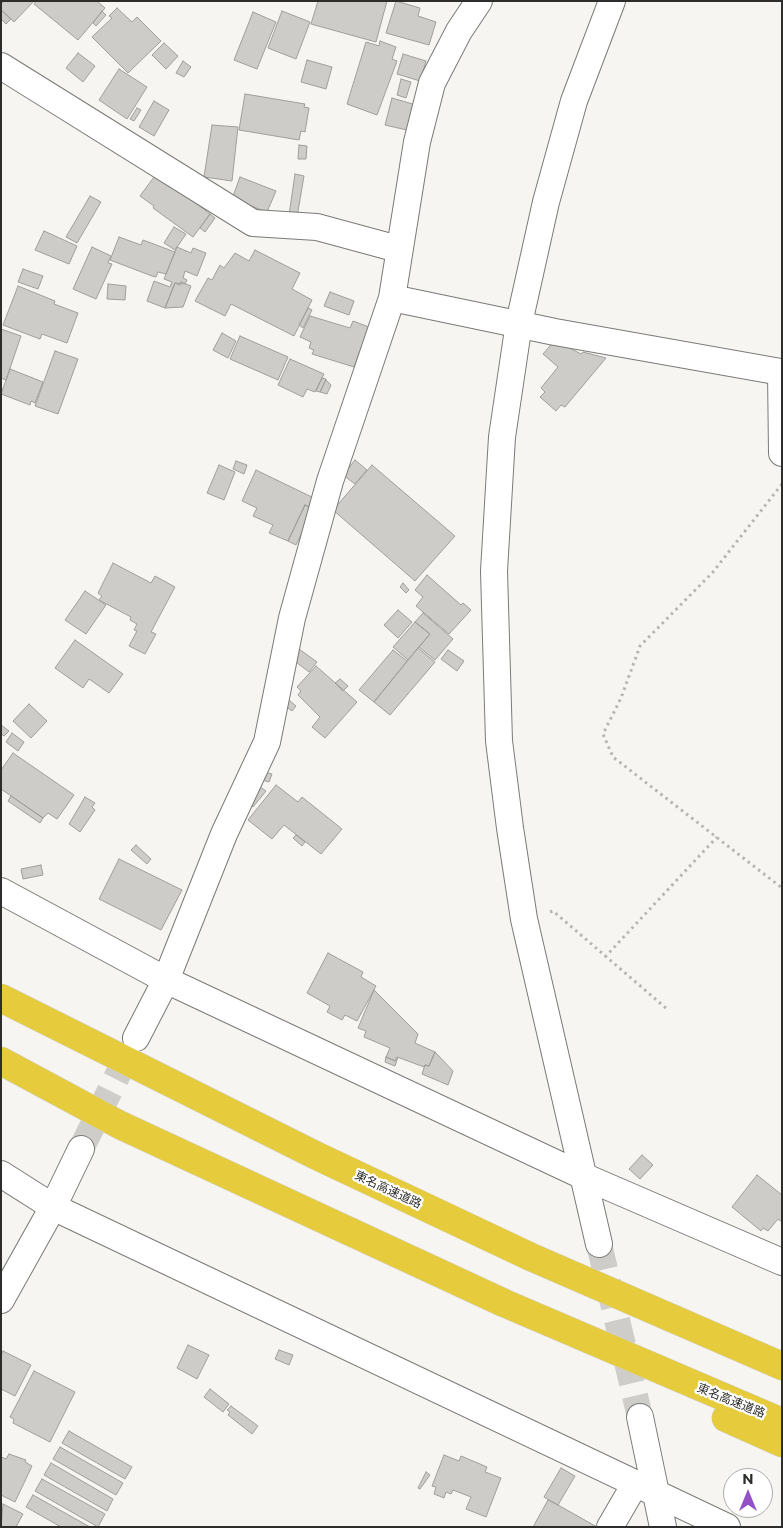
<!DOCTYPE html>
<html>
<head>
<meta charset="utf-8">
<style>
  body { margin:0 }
  #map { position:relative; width:783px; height:1528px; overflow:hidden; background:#f6f5f2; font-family:Montserrat,sans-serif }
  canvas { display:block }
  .frame { position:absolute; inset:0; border:2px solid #2d2d2b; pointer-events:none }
  .north { position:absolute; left:723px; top:1468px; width:50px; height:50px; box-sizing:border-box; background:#fff; border:1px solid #ababaa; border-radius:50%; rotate:0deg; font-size:14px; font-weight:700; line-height:20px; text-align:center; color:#2d2d2b }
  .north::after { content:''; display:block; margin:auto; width:18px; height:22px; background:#9450c5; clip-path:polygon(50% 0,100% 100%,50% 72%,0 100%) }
</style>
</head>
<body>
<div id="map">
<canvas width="783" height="1528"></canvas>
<div class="frame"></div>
<div class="north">N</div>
</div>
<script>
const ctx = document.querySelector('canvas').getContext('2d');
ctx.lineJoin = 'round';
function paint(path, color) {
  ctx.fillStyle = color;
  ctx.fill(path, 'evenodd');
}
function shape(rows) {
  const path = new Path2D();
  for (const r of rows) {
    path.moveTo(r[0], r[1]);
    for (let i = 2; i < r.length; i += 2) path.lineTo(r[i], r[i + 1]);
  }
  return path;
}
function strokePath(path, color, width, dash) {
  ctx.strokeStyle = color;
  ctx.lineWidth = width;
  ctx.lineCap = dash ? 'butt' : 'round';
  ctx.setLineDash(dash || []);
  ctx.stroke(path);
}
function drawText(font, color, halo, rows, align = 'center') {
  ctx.font = font + ' Montserrat,"Noto Sans JP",sans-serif';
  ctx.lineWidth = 4.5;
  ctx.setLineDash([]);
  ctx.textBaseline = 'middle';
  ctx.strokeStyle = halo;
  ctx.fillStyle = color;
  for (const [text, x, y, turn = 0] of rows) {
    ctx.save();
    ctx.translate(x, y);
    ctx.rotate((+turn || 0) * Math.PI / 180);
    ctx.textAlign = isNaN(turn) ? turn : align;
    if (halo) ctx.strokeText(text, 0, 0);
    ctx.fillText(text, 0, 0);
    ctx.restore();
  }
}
const building = shape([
  [4,1,34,1,14,22,1,10,1,4,4,1],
  [36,1,97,1,105,8,78,40,34,4,36,1],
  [318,1,387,1,376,42,311,24,318,1],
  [396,1,420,8,418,16,436,22,429,45,386,33,396,1],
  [117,8,132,22,137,17,161,41,128,73,92,37,112,18,109,16,117,8],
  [1,10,11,19,6,24,1,19,1,10],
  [102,11,106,15,96,26,93,23,102,11],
  [282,11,310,22,296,59,268,48,282,11],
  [253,12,276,22,257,69,234,60,253,12],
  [380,41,396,47,392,59,397,61,377,115,347,104,366,42,379,46,380,41],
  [164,43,178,56,166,69,152,55,164,43],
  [78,53,95,66,83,82,66,68,78,53],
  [403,54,426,61,420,81,397,74,403,54],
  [307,60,332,67,326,89,301,82,307,60],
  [183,61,191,67,184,77,176,73,183,61],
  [119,69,147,87,127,119,99,100,119,69],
  [401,79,411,82,406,98,397,95,401,79],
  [245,94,305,104,304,107,309,108,305,132,301,131,299,140,239,130,245,94],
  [392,98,416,105,411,131,385,125,392,98],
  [154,101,169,110,154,136,139,127,154,101],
  [137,108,141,110,134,121,130,119,137,108],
  [212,125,238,127,232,181,204,177,212,125],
  [299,145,307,146,306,159,298,159,299,145],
  [157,173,210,214,193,237,153,208,154,206,140,196,157,173],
  [295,174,304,176,297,217,289,215,295,174],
  [240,177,276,191,267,212,232,199,240,177],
  [90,196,101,202,77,243,66,237,90,196],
  [210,214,215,218,205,232,200,228,210,214],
  [174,227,186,234,175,250,164,243,174,227],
  [44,231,77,246,69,264,35,250,44,231],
  [119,237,141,245,143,240,175,252,166,274,158,272,156,277,152,276,110,260,119,237],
  [92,247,111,256,108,263,112,264,96,299,73,289,92,247],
  [177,247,191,253,193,248,206,253,197,276,185,271,183,278,187,280,185,284,175,283,165,308,147,301,154,281,170,287,172,282,164,279,177,247],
  [255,250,300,273,292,289,312,300,294,336,231,304,225,316,195,301,208,278,212,280,220,265,224,268,235,253,249,261,255,250],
  [23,269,43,276,38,289,18,282,23,269],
  [181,282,191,286,183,307,165,308,175,283,180,285,181,282],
  [108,284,126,286,125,300,107,299,108,284],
  [18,286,55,301,54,304,78,313,67,343,42,334,40,339,3,325,18,286],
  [330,292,354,301,349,315,324,306,330,292],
  [308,308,312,310,303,328,299,325,308,308],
  [310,316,350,328,353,321,369,327,354,367,312,354,314,350,309,348,311,342,300,337,310,316],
  [1,329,21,336,6,380,1,378,1,329],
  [222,333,236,341,228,358,213,350,222,333],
  [240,336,288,357,278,380,230,359,240,336],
  [555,340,581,354,583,352,606,358,565,407,561,405,556,411,540,397,545,392,541,388,558,367,543,354,555,340],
  [55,351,78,359,58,414,35,406,55,351],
  [290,359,324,374,315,392,307,389,303,397,278,385,290,359],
  [10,369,43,382,35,403,31,401,30,405,1,394,10,369],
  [322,378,326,379,320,392,316,391,322,378],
  [326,380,331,385,327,394,320,392,326,380],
  [355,460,367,470,355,484,343,475,355,460],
  [236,461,247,465,244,474,233,469,236,461],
  [219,465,235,472,224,500,207,493,219,465],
  [372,465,455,536,415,581,333,510,372,465],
  [256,470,320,501,316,510,305,505,288,541,269,533,273,525,253,516,257,508,242,501,256,470],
  [305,505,313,509,296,545,288,541,305,505],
  [113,563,151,583,155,576,175,587,151,632,156,634,145,654,129,646,137,631,134,630,137,624,130,620,131,617,99,600,102,596,98,593,113,563],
  [427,575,461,605,463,603,471,610,449,634,416,606,423,597,415,590,427,575],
  [403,583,409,590,406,593,400,587,403,583],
  [85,591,106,605,86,634,65,620,85,591],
  [398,610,412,622,398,638,384,625,398,610],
  [423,613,453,639,435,660,419,647,430,634,415,622,423,613],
  [415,622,430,634,408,660,393,647,415,622],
  [75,640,123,674,109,693,89,679,83,688,55,668,75,640],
  [418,648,435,662,390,715,374,702,418,648],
  [299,649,317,662,309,672,292,659,299,649],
  [393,650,407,661,374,702,359,690,393,650],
  [448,650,464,661,457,671,441,659,448,650],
  [316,666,357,702,325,738,312,727,320,717,298,695,301,691,297,687,316,666],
  [340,679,348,686,343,691,335,683,340,679],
  [289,700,296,706,292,711,284,705,289,700],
  [29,704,47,721,31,738,13,721,29,704],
  [1,725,9,731,4,736,1,734,1,725],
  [12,733,24,742,18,751,6,742,12,733],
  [13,753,74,795,57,819,48,813,43,818,1,789,1,770,13,753],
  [260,771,272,774,269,782,258,779,260,771],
  [276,785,298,802,302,797,342,829,321,854,284,825,272,839,248,820,276,785],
  [260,787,266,791,253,807,248,802,260,787],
  [11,796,43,818,40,823,8,801,11,796],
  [85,797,95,803,92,807,95,810,80,832,69,824,85,797],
  [296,835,305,842,302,846,293,838,296,835],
  [136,845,151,859,147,864,131,850,136,845],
  [119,859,182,890,161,930,99,899,119,859],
  [41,865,43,875,23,879,21,869,41,865],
  [328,953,363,972,361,977,376,986,357,1021,345,1015,342,1020,327,1012,330,1006,307,993,328,953],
  [374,990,418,1034,415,1043,435,1052,429,1066,425,1065,424,1067,397,1057,395,1061,386,1057,390,1048,364,1037,366,1031,358,1028,374,990],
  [435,1052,453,1071,448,1085,422,1074,425,1065,429,1066,435,1052],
  [386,1057,395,1061,398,1057,395,1066,385,1062,386,1057],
  [642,1155,653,1165,640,1179,629,1169,642,1155],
  [757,1175,782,1195,782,1222,778,1219,768,1231,763,1228,761,1231,732,1207,757,1175],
  [188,1345,209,1355,197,1379,177,1368,188,1345],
  [279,1350,293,1355,289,1365,275,1359,279,1350],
  [3,1351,31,1365,15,1396,1,1389,1,1355,3,1351],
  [34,1371,75,1392,50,1442,13,1423,14,1419,10,1417,34,1371],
  [210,1389,229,1404,223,1412,204,1397,210,1389],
  [231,1406,258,1426,252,1434,228,1415,230,1412,227,1410,231,1406],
  [69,1431,132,1467,125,1479,62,1443,69,1431],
  [60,1447,123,1483,116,1495,53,1459,60,1447],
  [9,1454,26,1460,25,1462,32,1466,15,1502,1,1495,1,1457,6,1459,9,1454],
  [444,1455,459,1461,461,1456,487,1467,485,1472,501,1478,486,1517,466,1509,471,1497,453,1490,451,1494,446,1492,444,1498,434,1494,436,1487,432,1486,444,1455],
  [51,1463,113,1499,107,1511,44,1475,51,1463],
  [561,1468,575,1476,558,1505,544,1497,561,1468],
  [426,1472,430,1475,420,1489,418,1488,426,1472],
  [42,1479,105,1514,98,1527,35,1491,42,1479],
  [33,1495,90,1527,61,1527,26,1507,33,1495],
  [548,1500,558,1505,597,1527,533,1527,548,1500],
  [3,1504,23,1514,16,1527,1,1527,3,1504]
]);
paint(building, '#cdccc9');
strokePath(building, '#9e9e9b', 1);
strokePath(shape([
  [81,1149,135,1040],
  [599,1244,640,1417]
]), '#cecdca', 26, [26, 13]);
const minor = shape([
  [1,66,253,223,317,227,398,249],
  [392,298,555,332,781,372,782,453],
  [1,891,166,980,583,1176,782,1262],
  [136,1038,166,980,224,834,267,742,292,618,330,481,392,298,417,142,432,83,459,31,479,1],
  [1,1174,53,1207,727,1527],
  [599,1244,524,919,510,828,499,741,494,571,502,437,519,323,546,202,574,101,612,1],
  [1,1300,53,1207,81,1149],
  [640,1417,663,1527],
  [610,1527,635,1484]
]);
const highway = shape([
  [1,998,317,1156,531,1257,782,1366],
  [1,1061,120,1125,504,1303,782,1422],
  [726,1418,782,1443]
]);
strokePath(minor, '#7a7a77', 28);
strokePath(highway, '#d1d1d0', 29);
strokePath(shape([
  [782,484,713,572,640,646,621,698,603,734,613,757,782,888],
  [550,912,553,911,667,1009],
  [605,957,717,837]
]), '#b6b5b2', 3, [2.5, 4]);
strokePath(minor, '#fff', 26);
strokePath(highway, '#e6cc3d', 28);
drawText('12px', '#2d2d2b', '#fff', [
  ["東名高速道路",388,1190,25],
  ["東名高速道路",731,1401,22]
]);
</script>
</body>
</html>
